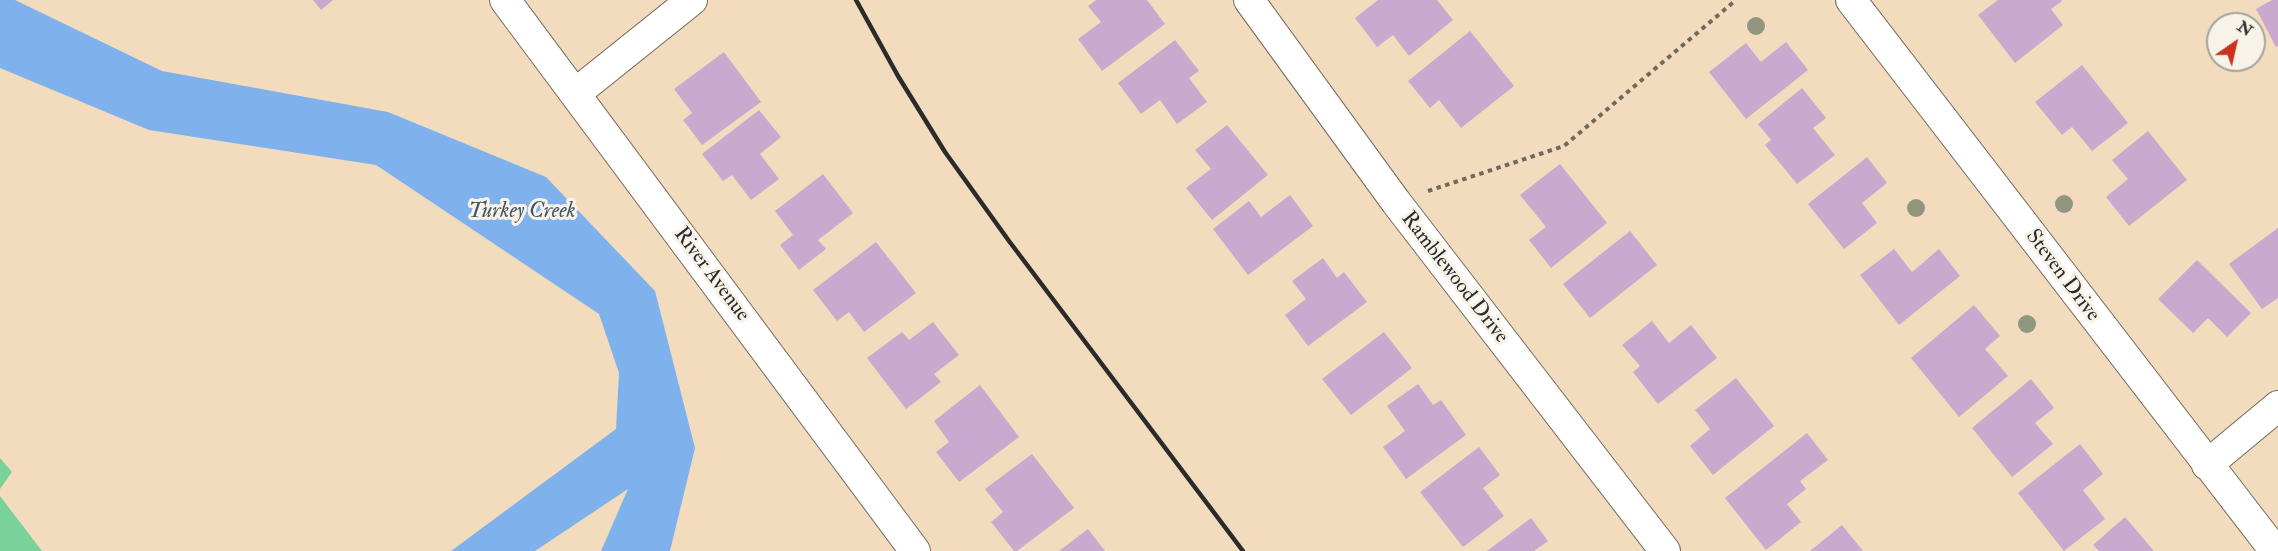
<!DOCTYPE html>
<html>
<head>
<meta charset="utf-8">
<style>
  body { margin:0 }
  #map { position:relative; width:2278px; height:551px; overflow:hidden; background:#f2dcbd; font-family:"IM FELL Double Pica",serif }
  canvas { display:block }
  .north { position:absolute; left:2206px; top:12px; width:60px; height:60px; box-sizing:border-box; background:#f7f3e8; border:2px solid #a5a39c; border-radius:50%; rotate:34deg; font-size:16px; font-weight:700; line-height:24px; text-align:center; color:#2b2b2b }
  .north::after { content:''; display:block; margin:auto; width:21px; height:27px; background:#c8321e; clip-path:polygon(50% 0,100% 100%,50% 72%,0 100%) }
</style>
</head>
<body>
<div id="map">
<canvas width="2278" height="551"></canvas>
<div class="north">N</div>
</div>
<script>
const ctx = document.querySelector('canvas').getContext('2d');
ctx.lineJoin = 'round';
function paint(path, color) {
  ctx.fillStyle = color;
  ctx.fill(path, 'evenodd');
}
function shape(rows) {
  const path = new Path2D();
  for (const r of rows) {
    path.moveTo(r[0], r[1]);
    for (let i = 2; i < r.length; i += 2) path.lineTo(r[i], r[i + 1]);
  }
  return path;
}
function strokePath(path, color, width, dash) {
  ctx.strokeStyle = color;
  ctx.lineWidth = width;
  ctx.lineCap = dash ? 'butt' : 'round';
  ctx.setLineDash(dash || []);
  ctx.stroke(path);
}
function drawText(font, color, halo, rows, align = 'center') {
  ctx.font = font + ' "IM FELL Double Pica",serif';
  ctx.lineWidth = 6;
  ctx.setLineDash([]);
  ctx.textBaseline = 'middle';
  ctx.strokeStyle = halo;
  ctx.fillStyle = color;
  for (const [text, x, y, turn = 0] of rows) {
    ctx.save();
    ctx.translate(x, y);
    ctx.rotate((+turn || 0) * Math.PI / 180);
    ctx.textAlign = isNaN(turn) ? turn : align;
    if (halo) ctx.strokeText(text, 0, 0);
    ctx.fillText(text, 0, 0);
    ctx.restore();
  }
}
paint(shape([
  [0,458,12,472,0,489],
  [0,496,42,551,0,551]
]), '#78d299');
paint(shape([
  [0,0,15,0,162,71,388,112,546,177,655,291,695,448,670,551,601,551,628,489,535,551,451,551,616,429,619,373,599,314,376,165,149,130,0,68]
]), '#7fb2ec');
paint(shape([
  [313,0,333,0,321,10],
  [1096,0,1147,0,1165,24,1102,71,1078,39,1101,22,1088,6],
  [1378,0,1437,0,1453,20,1409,56,1393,35,1377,47,1355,18],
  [1998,0,2061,0,2062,1,2051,9,2063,25,2015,63,1978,15],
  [2272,0,2278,0,2278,46,2276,47,2256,9],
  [1470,31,1514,86,1461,128,1439,100,1430,108,1408,81],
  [1175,40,1199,71,1189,78,1207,102,1177,124,1160,100,1141,114,1118,83],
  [1786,42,1808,70,1746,119,1709,72,1746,43,1761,62],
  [724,52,761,102,702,145,683,120,692,113,674,89],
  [2082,65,2128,123,2092,151,2072,127,2062,135,2035,102],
  [1802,88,1826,118,1813,128,1835,155,1797,184,1765,145,1771,140,1758,124],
  [759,110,781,137,760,154,779,179,751,200,732,175,723,181,702,154],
  [1227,125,1268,175,1212,220,1186,188,1211,169,1195,150],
  [2148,131,2187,180,2129,226,2106,197,2128,179,2112,160],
  [1867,157,1887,183,1862,203,1877,223,1844,249,1808,204],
  [1560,164,1607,223,1551,268,1529,240,1546,227,1520,195],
  [823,174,853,213,818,240,826,249,799,270,780,245,793,235,775,211],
  [1290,195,1313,226,1248,275,1213,229,1249,201,1261,217],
  [2278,228,2278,298,2262,309,2229,264],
  [1630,231,1657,265,1590,318,1563,284],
  [876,242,916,293,864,332,849,312,837,321,813,290],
  [1894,249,1912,272,1939,249,1960,276,1899,325,1860,275],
  [1323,258,1337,278,1344,272,1367,302,1308,346,1285,315,1306,299,1292,281],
  [2197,260,2251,313,2227,337,2208,318,2193,333,2158,299],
  [1974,305,2000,336,1985,349,2008,376,1959,417,1911,358],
  [1652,321,1669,343,1691,325,1717,358,1658,404,1633,372,1640,366,1622,345],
  [933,322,959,355,934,374,941,382,906,409,867,358,902,332,909,340],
  [1384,332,1412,368,1351,415,1322,379],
  [1736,378,1774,426,1713,475,1690,446,1710,429,1695,410],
  [2031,379,2054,408,2035,423,2053,444,2012,477,1972,428],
  [1418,384,1433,405,1441,400,1466,435,1406,479,1383,447,1405,431,1387,406],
  [980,385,1019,437,959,482,936,452,949,442,934,421],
  [1807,433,1828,460,1800,481,1806,489,1787,504,1801,522,1766,550,1725,498],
  [2080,444,2103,474,2083,490,2105,519,2064,551,2018,493],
  [1479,447,1500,475,1483,488,1504,516,1463,547,1420,492],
  [1032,454,1074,508,1017,551,1014,551,991,522,1003,512,985,489],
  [2125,517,2154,551,2099,551,2093,545],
  [1531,518,1548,541,1534,551,1487,551],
  [1842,525,1863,551,1810,551],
  [1088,529,1105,551,1059,551]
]), '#caa9ce');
const street = shape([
  [505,0,915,551],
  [1249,0,1396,202,1665,551],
  [1851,0,2275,551],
  [576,93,692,0],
  [2207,465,2278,406]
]);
strokePath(street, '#71695e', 32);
strokePath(shape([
  [1428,191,1564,146,1736,0]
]), '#71695e', 4, [4.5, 4.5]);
strokePath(street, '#fff', 30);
strokePath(shape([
  [856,0,898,76,945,152,1009,241,1243,551]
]), '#2b2b2b', 4.5);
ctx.fillStyle = '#91967f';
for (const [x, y] of [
  [1756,26],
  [2064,204],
  [1916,208],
  [2027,324]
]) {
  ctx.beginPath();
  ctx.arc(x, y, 9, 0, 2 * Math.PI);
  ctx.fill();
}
drawText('21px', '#2b2b2b', '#f7f3e8', [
  ["River Avenue",711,275,53],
  ["Steven Drive",2062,276,53],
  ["Ramblewood Drive",1454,278,52]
]);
drawText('italic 22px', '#445465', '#f7f3e8', [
  ["Turkey Creek",522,212]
]);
</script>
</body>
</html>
